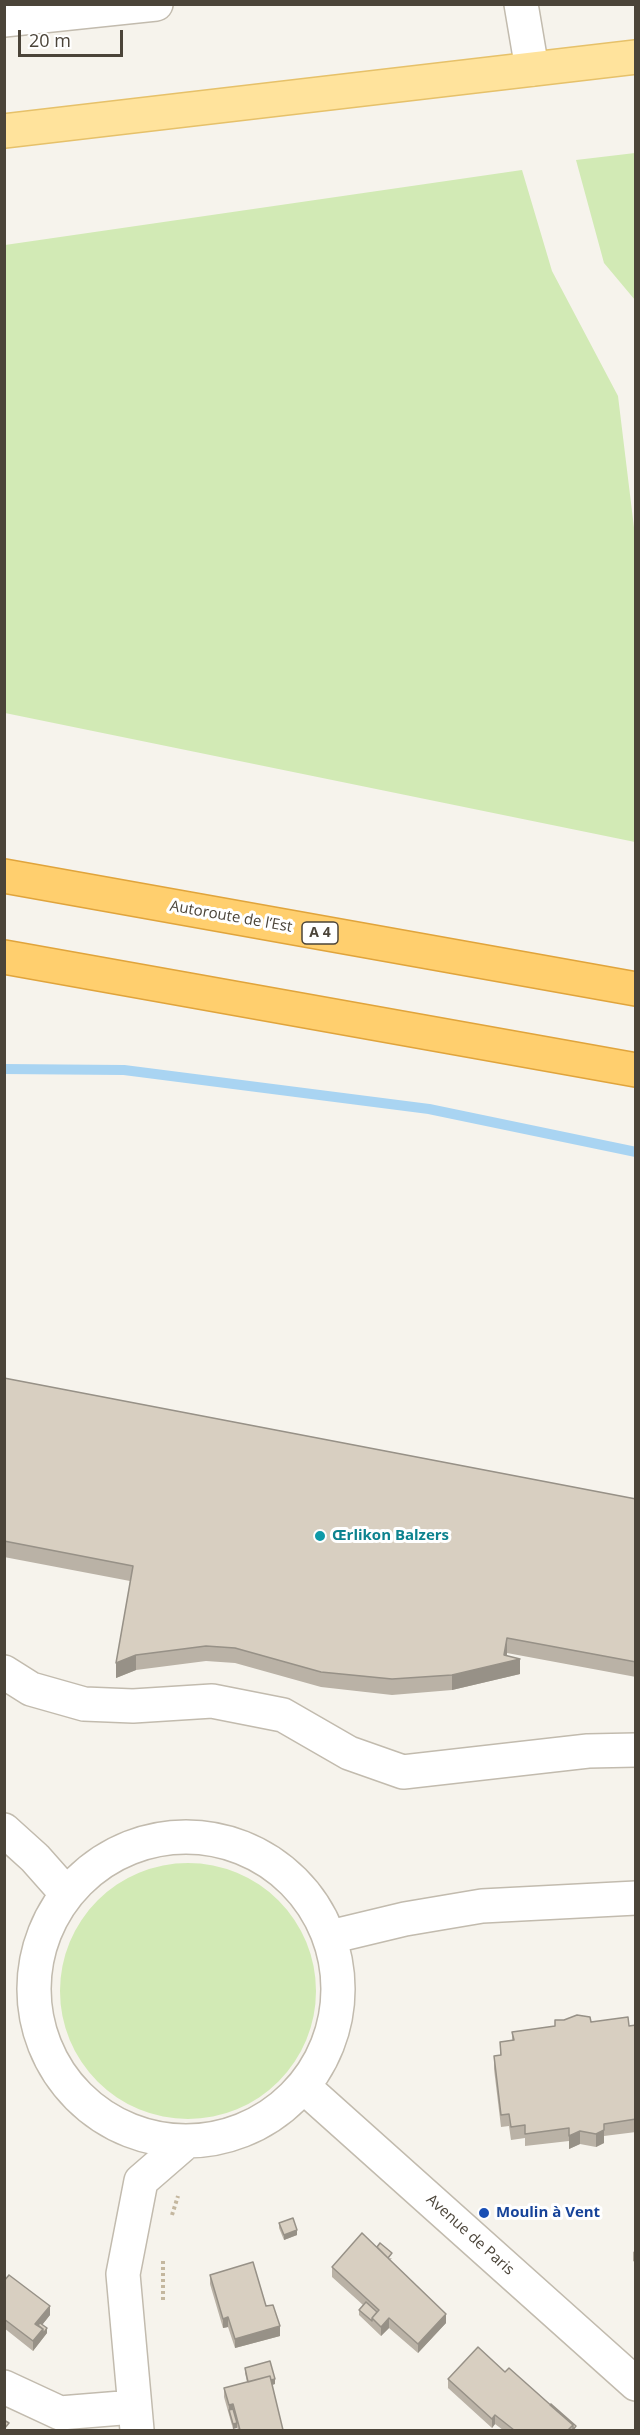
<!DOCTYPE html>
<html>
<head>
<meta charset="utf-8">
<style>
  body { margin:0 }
  #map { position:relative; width:640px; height:2435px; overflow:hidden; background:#f6f3ec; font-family:"Open Sans",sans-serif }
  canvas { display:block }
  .frame { position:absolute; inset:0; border:6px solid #4b4439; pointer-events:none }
  .scale { position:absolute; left:18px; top:30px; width:105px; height:27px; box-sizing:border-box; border:3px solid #4b4439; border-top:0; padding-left:8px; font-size:18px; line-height:21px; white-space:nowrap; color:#4b4439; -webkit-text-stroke:4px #fff; paint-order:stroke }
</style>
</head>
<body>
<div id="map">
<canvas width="640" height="2435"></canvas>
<div class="frame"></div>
<div class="scale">20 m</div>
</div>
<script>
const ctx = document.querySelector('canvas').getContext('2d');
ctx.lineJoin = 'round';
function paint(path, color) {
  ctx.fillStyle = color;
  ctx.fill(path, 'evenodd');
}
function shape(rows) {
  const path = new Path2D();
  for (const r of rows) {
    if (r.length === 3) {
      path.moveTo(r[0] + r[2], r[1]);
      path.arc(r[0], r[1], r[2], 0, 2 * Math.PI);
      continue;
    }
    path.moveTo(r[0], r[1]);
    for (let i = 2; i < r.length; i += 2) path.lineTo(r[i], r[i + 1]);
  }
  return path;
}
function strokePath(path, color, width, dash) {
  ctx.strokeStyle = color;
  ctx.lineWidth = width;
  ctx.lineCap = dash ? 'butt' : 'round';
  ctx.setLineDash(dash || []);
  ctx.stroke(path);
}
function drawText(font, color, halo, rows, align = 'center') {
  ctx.font = font + ' "Open Sans",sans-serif';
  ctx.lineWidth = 6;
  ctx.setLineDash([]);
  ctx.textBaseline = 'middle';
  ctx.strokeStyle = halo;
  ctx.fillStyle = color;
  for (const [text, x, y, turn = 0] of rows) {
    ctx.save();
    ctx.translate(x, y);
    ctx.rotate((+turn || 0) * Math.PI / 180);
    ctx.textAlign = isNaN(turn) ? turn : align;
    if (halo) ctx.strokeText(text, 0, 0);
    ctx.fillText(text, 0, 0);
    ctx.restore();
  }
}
paint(shape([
  [635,153,636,153,635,300,604,263,576,160],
  [522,170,552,271,618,396,636,544,635,842,5,713,5,245],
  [188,1991,128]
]), '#d2eab5');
strokePath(shape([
  [4,1069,124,1070,429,1109,636,1152]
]), '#a9d4f2', 10);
const minor = shape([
  [521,4,532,69],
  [4,20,156,4],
  [4,1672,31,1689,84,1704,133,1706,212,1701,283,1715,349,1753,403,1772,588,1751,636,1750],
  [4,1830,35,1858,66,1893],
  [186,1989,152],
  [330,1937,405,1919,482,1906,636,1898],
  [304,2087,636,2384],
  [4,2387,60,2413,134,2407],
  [137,2430,123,2274,141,2181,186,2142]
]);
const major = shape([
  [4,131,636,57]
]);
const highway = shape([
  [4,876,636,989],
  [4,957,636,1070]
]);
strokePath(minor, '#c2bbae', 36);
strokePath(major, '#e6c16a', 36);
strokePath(highway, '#e0a43c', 36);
strokePath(shape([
  [172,2215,178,2196],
  [163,2300,163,2260]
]), '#c4b79f', 4, [3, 3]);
strokePath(minor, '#fff', 33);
strokePath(major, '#ffe39c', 33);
strokePath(highway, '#ffcf6e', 33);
paint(shape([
  [4,1378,636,1499,636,1677,507,1653,507,1655,520,1674,452,1690,392,1695,321,1687,235,1663,206,1661,136,1670,116,1678,130,1581,4,1557],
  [555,2020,591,2022,629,2026,636,2025,636,2132,604,2136,604,2143,596,2147,580,2144,569,2149,569,2141,525,2146,525,2138,511,2140,509,2126,501,2127,494,2069,494,2056,500,2055,500,2042,512,2040,512,2032,555,2026],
  [279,2223,297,2235,284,2240,279,2228],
  [636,2250,636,2263,633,2261,633,2252],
  [392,2258,390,2260,446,2323,418,2353,389,2328,381,2336,359,2315,359,2310,363,2305,332,2277,332,2267],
  [210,2275,266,2306,280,2336,235,2348,228,2327,223,2328,210,2284],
  [4,2281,50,2315,42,2325,47,2333,33,2351,4,2328],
  [245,2368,275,2384,272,2385,283,2430,238,2430,237,2427,233,2429,224,2397,224,2388,247,2382,245,2373],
  [505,2372,576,2430,503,2430,495,2424,492,2428,448,2388,448,2379]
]), '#bab2a6');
paint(shape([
  [507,1638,507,1653,506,1662,520,1659,520,1674,452,1690,452,1675,504,1655],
  [136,1655,136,1670,116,1678,116,1663],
  [604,2130,604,2143,596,2147,596,2134],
  [580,2131,580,2144,569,2149,569,2136],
  [297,2230,297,2235,284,2240,284,2235],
  [50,2306,50,2315,38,2330,35,2324],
  [446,2314,446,2323,418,2353,418,2344],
  [228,2317,228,2327,223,2328,223,2319],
  [389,2318,389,2328,381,2336,381,2327],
  [280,2326,280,2336,235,2348,235,2339],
  [47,2328,47,2333,33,2351,33,2341,43,2329],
  [275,2379,275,2384,250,2391,250,2386],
  [233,2404,233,2414,229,2410,229,2415,229,2405],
  [495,2415,495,2424,492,2428,492,2419],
  [237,2423,237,2428,233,2429,233,2424]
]), '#979187');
const building = shape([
  [4,1378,636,1499,636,1662,507,1638,504,1655,520,1659,452,1675,392,1679,321,1672,235,1648,206,1646,136,1655,116,1663,133,1566,4,1541,4,1378],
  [577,2015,590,2017,591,2022,628,2017,629,2026,636,2025,636,2119,604,2124,604,2130,596,2134,580,2131,569,2136,569,2128,525,2134,525,2125,511,2127,509,2114,501,2115,494,2056,501,2055,500,2042,514,2040,512,2032,555,2026,555,2020,564,2020,577,2015],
  [293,2218,297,2230,284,2235,279,2223,293,2218],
  [362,2233,446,2314,418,2344,389,2318,381,2327,372,2318,379,2310,332,2267,362,2233],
  [380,2243,392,2253,388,2258,377,2247,380,2243],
  [253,2262,266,2306,273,2305,280,2326,235,2339,228,2317,223,2319,210,2275,253,2262],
  [9,2275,50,2306,35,2324,43,2329,33,2341,4,2319,4,2281,9,2275],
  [366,2302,377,2312,372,2318,372,2321,359,2310,366,2302],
  [40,2323,47,2328,43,2334,43,2329,38,2325,40,2323],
  [478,2347,505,2372,509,2368,573,2425,568,2430,514,2430,495,2415,492,2419,448,2379,478,2347],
  [270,2361,275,2379,271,2380,270,2376,248,2382,245,2368,270,2361],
  [270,2376,283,2430,240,2430,233,2404,229,2405,224,2388,270,2376],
  [551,2404,576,2426,573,2430,573,2425,550,2405,551,2404],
  [233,2409,237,2423,233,2424,229,2410,233,2409],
  [4,2420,9,2423,4,2429,4,2420]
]);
paint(building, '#d8cfc1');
strokePath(building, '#979187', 1.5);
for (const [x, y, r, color] of [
  [320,1536,6,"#0f9aa8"],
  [484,2213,6,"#1a4fb4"]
]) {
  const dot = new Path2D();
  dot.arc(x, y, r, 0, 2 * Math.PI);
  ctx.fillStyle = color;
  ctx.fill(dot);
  strokePath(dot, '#fff', 2);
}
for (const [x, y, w] of [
  [320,933,36]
]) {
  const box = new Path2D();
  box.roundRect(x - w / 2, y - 11, w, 22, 4.5);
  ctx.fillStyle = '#fff';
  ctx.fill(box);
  strokePath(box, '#4b4439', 1.5);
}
drawText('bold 14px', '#4b4439', null, [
  ["A 4",320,933]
]);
drawText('15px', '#4b4439', '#fff', [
  ["Autoroute de l’Est",231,917,10],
  ["Avenue de Paris",470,2235,42]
]);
drawText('bold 15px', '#0d838f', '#fff', [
  ["Œrlikon Balzers",332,1536]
], 'left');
drawText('bold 15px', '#164399', '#fff', [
  ["Moulin à Vent",496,2213]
], 'left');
</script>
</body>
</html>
